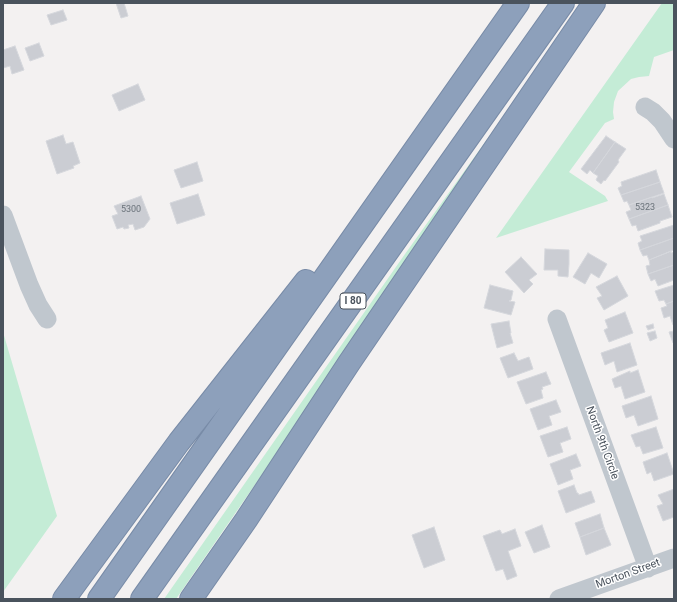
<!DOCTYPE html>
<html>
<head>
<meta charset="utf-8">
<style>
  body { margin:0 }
  #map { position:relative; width:677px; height:602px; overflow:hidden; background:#f3f1f1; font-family:Roboto,sans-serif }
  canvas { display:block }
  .frame { position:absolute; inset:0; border:4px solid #4a535d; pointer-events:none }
</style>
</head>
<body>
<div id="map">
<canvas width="677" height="602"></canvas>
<div class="frame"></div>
</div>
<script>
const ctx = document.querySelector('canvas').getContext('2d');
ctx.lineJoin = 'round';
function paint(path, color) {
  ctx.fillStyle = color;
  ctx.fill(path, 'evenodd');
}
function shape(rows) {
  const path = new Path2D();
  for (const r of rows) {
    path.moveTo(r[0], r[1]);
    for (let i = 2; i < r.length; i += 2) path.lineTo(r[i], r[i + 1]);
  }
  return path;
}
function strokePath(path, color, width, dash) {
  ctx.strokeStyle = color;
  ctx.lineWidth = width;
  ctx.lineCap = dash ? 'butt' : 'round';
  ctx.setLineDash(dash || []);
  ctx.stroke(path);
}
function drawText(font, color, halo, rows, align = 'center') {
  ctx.font = font + ' Roboto,sans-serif';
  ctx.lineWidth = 3;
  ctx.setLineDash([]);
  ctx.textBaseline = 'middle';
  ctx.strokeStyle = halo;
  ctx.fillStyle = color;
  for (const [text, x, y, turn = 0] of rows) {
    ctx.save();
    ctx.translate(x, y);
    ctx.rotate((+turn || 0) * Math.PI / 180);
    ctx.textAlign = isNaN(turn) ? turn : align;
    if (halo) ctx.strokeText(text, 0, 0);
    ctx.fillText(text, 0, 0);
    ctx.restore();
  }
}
paint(shape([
  [662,3,674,3,674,50,654,57,649,76,639,77,631,79,618,91,614,102,613,112,614,119,605,123,569,172,605,196,608,201,496,238],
  [531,78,301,418,176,599,164,599,405,254],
  [3,332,57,516,3,592]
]), '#c4ecd6');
const building = shape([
  [116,3,124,3,128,16,121,18,116,3],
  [63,10,67,20,51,25,47,15,63,10],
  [39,43,44,56,30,61,25,48,39,43],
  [15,46,24,70,12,74,10,66,3,68,3,50,15,46],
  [138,84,145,100,119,111,112,95,138,84],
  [63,135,66,144,73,142,80,163,73,166,74,168,57,174,46,141,63,135],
  [606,136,615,142,593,173,590,170,587,174,581,169,606,136],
  [615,142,626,149,618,160,619,162,605,181,604,180,601,184,596,180,598,176,593,173,615,142],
  [197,162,203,181,181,188,174,170,197,162],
  [656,170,660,182,621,195,618,188,622,186,621,182,656,170],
  [660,182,664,193,629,205,627,201,624,202,621,195,660,182],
  [198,194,205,215,177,224,170,203,198,194],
  [664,194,668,205,629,219,626,212,631,210,629,205,652,197,652,198,664,194],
  [141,196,150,219,144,227,135,230,133,224,128,225,129,228,124,229,123,227,117,229,112,216,118,214,114,206,141,196],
  [668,205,672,217,660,221,660,223,638,231,636,225,632,226,629,219,668,205],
  [674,225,674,238,640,250,638,243,642,241,640,236,674,225],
  [674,238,674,250,649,260,647,255,643,256,640,250,674,238],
  [545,249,569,250,569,264,568,277,558,276,558,270,544,270,545,249],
  [671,251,671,253,674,252,674,265,648,274,646,266,650,265,649,260,671,251],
  [588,253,607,264,599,278,591,273,585,284,573,277,588,253],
  [521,257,537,274,529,280,533,284,524,293,505,272,521,257],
  [674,265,674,280,658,286,655,279,651,281,648,274,674,265],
  [617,276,628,296,604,310,597,298,602,296,596,287,617,276],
  [490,285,513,291,511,300,509,301,515,302,511,315,484,308,490,285],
  [674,285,674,301,666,304,664,300,659,301,655,291,674,285],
  [674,301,674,324,673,325,670,316,664,318,661,308,667,306,666,304,674,301],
  [625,312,633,333,609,342,604,330,608,328,605,320,625,312],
  [509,321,511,333,510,333,513,343,497,348,491,324,509,321],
  [653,324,654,328,648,330,646,326,653,324],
  [655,331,657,338,650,341,647,333,655,331],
  [674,331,674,342,673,343,669,332,674,331],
  [630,343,637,365,617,372,614,361,605,365,601,353,630,343],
  [514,353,518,361,529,357,533,369,508,378,500,358,514,353],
  [638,370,645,392,625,399,621,386,615,388,612,379,630,371,630,373,638,370],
  [546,372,551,384,542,387,543,389,541,390,543,398,526,404,517,382,546,372],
  [651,396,658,419,638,426,634,415,626,418,622,406,651,396],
  [556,400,561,412,549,416,552,425,538,430,530,409,556,400],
  [567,427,571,439,560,443,563,452,548,457,540,436,567,427],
  [656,427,663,448,643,454,640,446,636,447,631,435,656,427],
  [667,453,674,474,654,481,651,472,647,474,643,462,667,453],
  [576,454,581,466,570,470,573,479,558,485,550,464,576,454],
  [574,485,577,493,578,493,579,495,591,491,595,502,566,513,558,491,574,485],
  [674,489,674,517,663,521,657,506,663,504,658,495,674,489],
  [600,514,604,528,580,537,575,523,600,514],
  [542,525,550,547,534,553,525,532,542,525],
  [434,527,445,560,424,568,412,535,434,527],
  [604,528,611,545,586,555,580,537,604,528],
  [515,529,521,546,508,551,517,576,507,580,503,569,496,571,483,536,500,530,502,534,515,529]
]);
paint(building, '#cbcdd3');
strokePath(building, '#d5d7dc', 1);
const highway = shape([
  [64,599,179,442,306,281],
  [99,599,518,3],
  [142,599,563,3],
  [191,599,246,520,349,363,594,3]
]);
strokePath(highway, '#788ba7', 24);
strokePath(shape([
  [645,107,653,112,662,121,674,139],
  [3,215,29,285,38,305,47,319],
  [557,319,648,568],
  [559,599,674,558]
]), '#c0c7ce', 19);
strokePath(highway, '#8da0bb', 22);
drawText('9px', '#6a727a', null, [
  ["5323",645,208],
  ["5300",131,210]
]);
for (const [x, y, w] of [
  [353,301,26]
]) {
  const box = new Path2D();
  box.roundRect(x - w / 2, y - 8, w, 16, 3);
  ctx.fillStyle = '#fff';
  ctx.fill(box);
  strokePath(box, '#4a535d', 1);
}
drawText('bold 10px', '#4a535d', null, [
  ["I 80",353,301]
]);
drawText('11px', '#4a535d', '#fff', [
  ["North 9th Circle",602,443,70],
  ["Morton Street",628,574,-20]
]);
</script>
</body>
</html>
